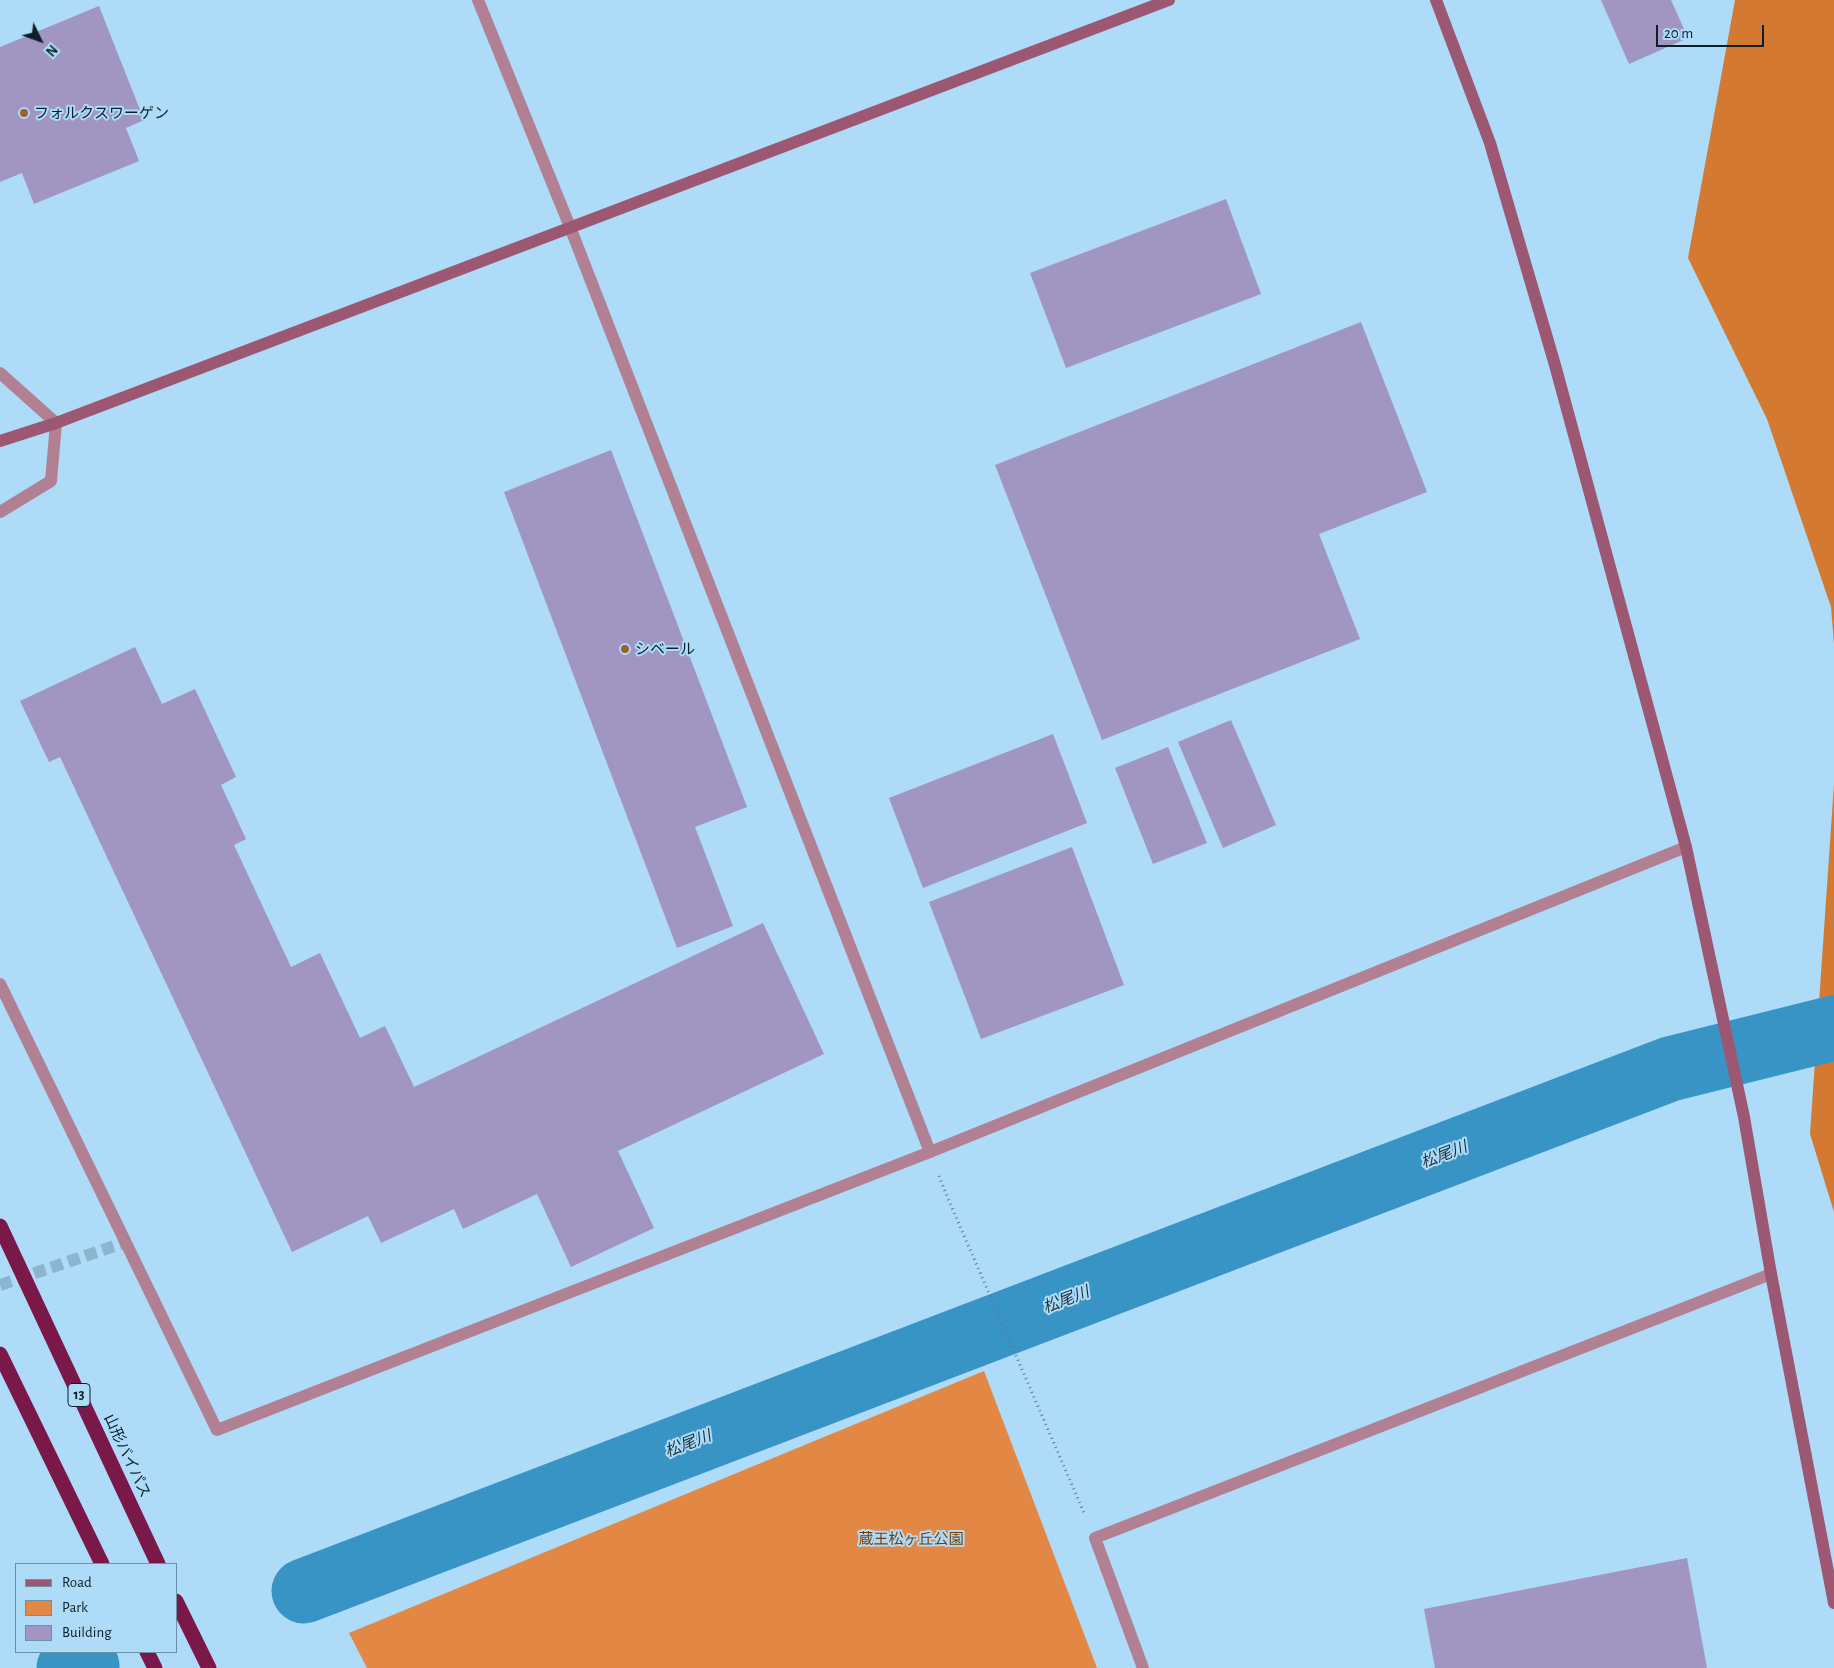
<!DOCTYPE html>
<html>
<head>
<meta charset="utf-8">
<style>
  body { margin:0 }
  #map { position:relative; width:1834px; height:1668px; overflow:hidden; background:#addbf8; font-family:"Alegreya Sans",sans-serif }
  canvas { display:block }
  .legend { position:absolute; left:15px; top:1563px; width:162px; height:90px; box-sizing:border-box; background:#addbf8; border:1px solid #6d90a5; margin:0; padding:6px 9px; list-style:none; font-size:15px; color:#0d1f29 }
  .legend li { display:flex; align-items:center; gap:10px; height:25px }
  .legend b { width:25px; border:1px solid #6d90a5 }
  .north { position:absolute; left:15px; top:15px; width:50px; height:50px; -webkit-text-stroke:4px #addbf8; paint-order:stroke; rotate:132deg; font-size:14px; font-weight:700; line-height:20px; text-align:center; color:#0d1f29 }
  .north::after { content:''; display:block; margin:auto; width:18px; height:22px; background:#0d1f29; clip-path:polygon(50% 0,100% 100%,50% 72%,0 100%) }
  .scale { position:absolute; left:1656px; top:25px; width:108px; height:22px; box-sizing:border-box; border:2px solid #0d1f29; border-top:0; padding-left:6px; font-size:15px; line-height:18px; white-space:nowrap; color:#0d1f29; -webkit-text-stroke:4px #addbf8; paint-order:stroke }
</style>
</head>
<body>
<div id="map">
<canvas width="1834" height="1668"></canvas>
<ul class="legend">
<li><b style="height:6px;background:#9c5873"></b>Road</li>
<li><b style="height:14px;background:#e28844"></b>Park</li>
<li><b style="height:14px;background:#a096c1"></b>Building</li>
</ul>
<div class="north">N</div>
<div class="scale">20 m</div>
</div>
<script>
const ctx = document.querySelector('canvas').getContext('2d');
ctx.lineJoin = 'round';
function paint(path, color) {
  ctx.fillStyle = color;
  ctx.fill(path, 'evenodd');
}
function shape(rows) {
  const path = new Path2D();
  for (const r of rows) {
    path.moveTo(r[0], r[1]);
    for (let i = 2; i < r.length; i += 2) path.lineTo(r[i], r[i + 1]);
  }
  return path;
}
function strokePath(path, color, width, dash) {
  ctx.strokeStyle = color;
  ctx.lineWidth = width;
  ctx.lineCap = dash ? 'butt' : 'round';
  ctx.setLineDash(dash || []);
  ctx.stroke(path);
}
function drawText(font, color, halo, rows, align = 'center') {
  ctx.font = font + ' "Alegreya Sans","Noto Sans JP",sans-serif';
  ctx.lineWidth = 4;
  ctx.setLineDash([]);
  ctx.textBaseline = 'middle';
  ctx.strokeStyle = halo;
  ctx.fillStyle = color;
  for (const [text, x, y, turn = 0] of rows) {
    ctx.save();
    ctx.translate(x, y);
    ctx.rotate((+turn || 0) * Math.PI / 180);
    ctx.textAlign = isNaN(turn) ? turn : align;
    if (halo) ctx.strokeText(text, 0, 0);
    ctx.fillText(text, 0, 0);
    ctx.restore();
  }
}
paint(shape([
  [984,1371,1097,1668,367,1668,349,1633]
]), '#e28844');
paint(shape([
  [1735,0,1834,0,1834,644,1831,607,1767,419,1688,258],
  [1834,784,1834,1212,1810,1134]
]), '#d37931');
strokePath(shape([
  [304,1591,1670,1069,1834,1028],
  [69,1668,87,1666]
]), '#3794c4', 65);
paint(shape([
  [1601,0,1671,0,1688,38,1629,64],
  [99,6,144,120,126,128,139,161,34,204,22,173,0,182,0,47],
  [1226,199,1261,294,1066,368,1030,273],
  [1361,322,1427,492,1319,534,1360,639,1102,740,995,465],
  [611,450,747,807,695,827,733,926,677,948,504,492],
  [135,647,162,704,195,689,236,777,221,785,246,839,234,845,291,967,320,953,360,1038,385,1026,414,1087,763,923,824,1054,618,1151,654,1228,571,1267,537,1194,463,1229,454,1209,381,1243,368,1216,292,1252,60,757,49,762,20,701],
  [1231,720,1276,825,1223,848,1178,742],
  [1053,734,1087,823,923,888,889,798],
  [1168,747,1207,843,1153,864,1115,768],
  [1072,847,1124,985,981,1039,929,902],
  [1687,1558,1707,1668,1435,1668,1424,1609]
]), '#a096c1');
strokePath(shape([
  [0,1285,126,1242]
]), '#8db5cf', 12, [12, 6]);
strokePath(shape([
  [939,1176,949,1201,1085,1515]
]), '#5c7c90', 3, [1, 4]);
strokePath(shape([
  [0,373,56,423,51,481,0,512],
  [0,984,217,1430,930,1152]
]), '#b18193', 12);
strokePath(shape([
  [478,0,570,227,930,1152,1686,847],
  [1143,1668,1095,1538,1771,1274]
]), '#b18193', 12);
strokePath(shape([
  [1436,0,1490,143,1555,365,1686,847,1744,1117,1771,1274,1834,1603],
  [0,441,56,423,1169,0]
]), '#9c5873', 12);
strokePath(shape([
  [0,1226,158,1564],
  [0,1354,102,1564],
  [176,1601,209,1668],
  [147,1652,155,1668]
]), '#7a184a', 15);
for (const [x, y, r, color] of [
  [24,113,5,"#a05e2b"],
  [625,649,5,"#a05e2b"]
]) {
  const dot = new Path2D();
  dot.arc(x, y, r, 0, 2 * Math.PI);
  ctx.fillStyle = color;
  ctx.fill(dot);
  strokePath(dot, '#addbf8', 2);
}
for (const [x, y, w] of [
  [79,1395,22]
]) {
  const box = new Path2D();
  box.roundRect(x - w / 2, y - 11.5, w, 23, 4);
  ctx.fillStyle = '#addbf8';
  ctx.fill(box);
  strokePath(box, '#0d1f29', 1);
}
drawText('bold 14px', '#0d1f29', null, [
  ["13",79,1395]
]);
drawText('15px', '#0d1f29', '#addbf8', [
  ["フォルクスワーゲン",34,113],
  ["シベール",635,649]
], 'left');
drawText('15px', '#0d1f29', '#addbf8', [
  ["山形バイパス",127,1456,65]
]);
drawText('15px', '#763b03', '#addbf8', [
  ["蔵王松ヶ丘公園",911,1539]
]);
drawText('italic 16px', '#1d313d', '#addbf8', [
  ["松尾川",1444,1155,-21],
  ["松尾川",1066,1300,-21],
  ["松尾川",688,1444,-21]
]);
</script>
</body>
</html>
